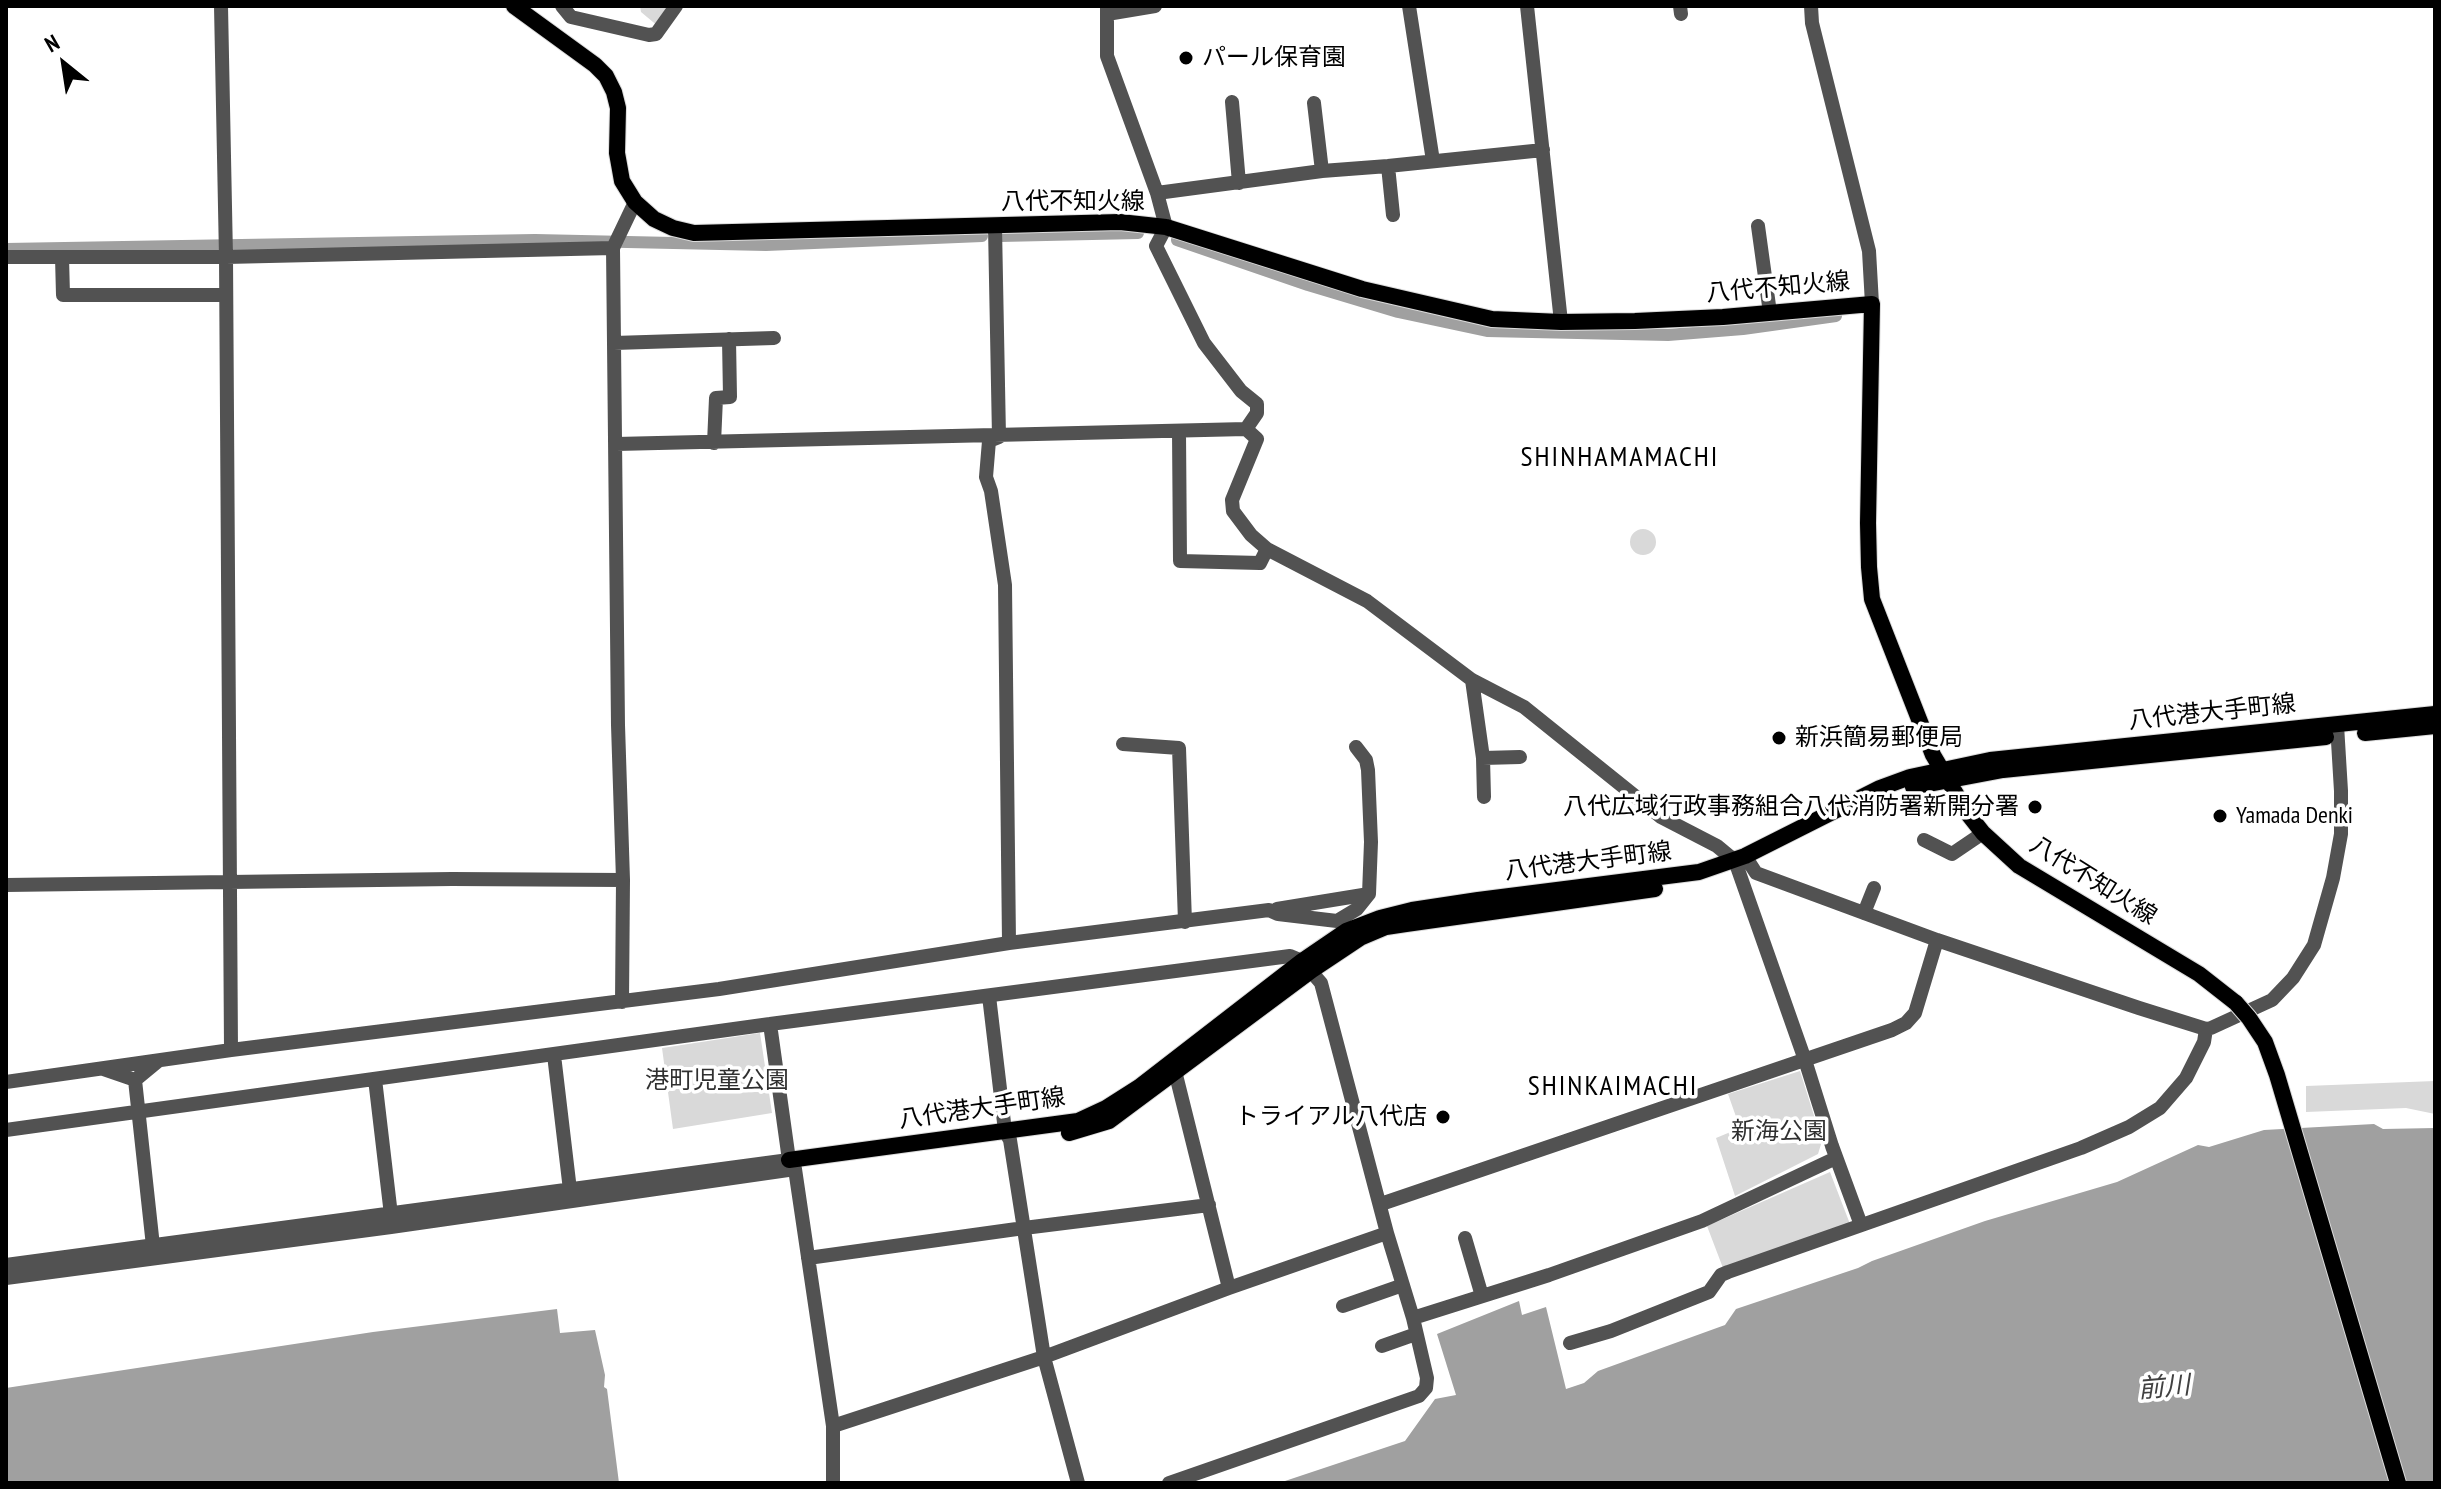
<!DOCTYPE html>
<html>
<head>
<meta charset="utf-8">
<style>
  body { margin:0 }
  #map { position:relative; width:2441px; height:1489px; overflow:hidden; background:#fff; font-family:"PT Sans Narrow",sans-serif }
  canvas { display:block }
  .frame { position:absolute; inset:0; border:8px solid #000; pointer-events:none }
  .north { position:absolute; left:24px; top:24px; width:80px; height:80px; -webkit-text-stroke:6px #fff; paint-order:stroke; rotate:330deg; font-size:22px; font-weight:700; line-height:32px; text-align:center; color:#000 }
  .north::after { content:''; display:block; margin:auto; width:28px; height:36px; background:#000; clip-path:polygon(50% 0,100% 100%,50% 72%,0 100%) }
</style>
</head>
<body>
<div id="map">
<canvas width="2441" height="1489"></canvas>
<div class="frame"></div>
<div class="north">N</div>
</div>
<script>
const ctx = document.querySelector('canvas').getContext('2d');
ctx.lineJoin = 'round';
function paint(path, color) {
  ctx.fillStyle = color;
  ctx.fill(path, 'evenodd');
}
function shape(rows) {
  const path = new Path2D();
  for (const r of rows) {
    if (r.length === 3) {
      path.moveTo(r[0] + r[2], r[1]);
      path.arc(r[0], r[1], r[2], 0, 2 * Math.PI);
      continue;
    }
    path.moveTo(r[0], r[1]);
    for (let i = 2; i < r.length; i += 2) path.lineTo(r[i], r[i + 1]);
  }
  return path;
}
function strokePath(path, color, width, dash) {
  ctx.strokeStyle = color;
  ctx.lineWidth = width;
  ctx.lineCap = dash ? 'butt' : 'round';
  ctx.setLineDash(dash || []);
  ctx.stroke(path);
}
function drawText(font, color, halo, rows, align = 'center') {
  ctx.font = font + ' "PT Sans Narrow","Noto Sans JP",sans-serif';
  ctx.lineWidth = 7;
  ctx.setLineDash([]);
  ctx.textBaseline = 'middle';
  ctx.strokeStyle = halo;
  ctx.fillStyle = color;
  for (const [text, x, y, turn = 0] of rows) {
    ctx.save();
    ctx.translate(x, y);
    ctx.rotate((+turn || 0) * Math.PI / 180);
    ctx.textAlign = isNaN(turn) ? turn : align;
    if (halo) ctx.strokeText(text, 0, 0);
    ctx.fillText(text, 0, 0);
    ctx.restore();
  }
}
paint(shape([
  [640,6,664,6,667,9,659,27,641,12],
  [1643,542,13],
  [760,1033,772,1113,673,1129,662,1048],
  [1800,1071,1822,1141,1818,1154,1735,1196,1716,1138,1740,1128,1728,1094],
  [2435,1081,2435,1114,2406,1108,2306,1112,2306,1086],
  [1830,1172,1850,1224,1723,1268,1707,1226]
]), '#d9d9d9');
paint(shape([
  [2374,1124,2383,1129,2435,1128,2435,1483,1279,1483,1405,1441,1435,1399,1456,1395,1437,1334,1519,1301,1522,1315,1546,1307,1566,1389,1584,1383,1598,1371,1725,1325,1736,1309,1858,1268,1872,1261,1985,1221,2117,1182,2198,1145,2209,1147,2264,1130],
  [557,1309,560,1333,595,1330,605,1375,604,1387,607,1389,619,1483,6,1483,6,1388,373,1332]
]), '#a0a0a0');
strokePath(shape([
  [1000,236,1138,233],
  [1177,240,1308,285,1398,312,1487,331,1668,335,1743,329,1836,316],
  [6,249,535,240,766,245,982,236]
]), '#a0a0a0', 12);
const major = shape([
  [514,6,595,65,606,76,614,92,618,108,617,153,622,181,635,202,654,219,673,228,694,233,1120,222,1166,227,1362,289,1492,319,1561,322,1635,321,1723,317,1872,304,1868,523,1869,567,1872,599,1933,755,1968,814,1983,833,2019,866,2199,974,2236,1003],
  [2365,733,2435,726],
  [1913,787,2003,770,2326,737],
  [1069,1133,1109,1121,1312,970,1360,938,1386,927,1406,924,1655,889],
  [789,1160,1078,1121,1106,1108,1139,1087,1302,961,1346,931,1380,918,1412,910,1478,900,1699,872,1745,856,1880,788,1910,777,1990,760,2435,714]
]);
strokePath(major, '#dbdbdb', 18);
strokePath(shape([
  [221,6,226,257,231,1050],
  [562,6,571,17,649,35,656,34,676,6],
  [1107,6,1107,56,1157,193,1166,227,1156,246,1204,343,1241,391,1257,404,1257,413,1246,429],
  [1409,6,1433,161],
  [1527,6,1561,322],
  [1680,6,1681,14],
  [1811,6,1812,23,1869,251,1872,304],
  [1107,14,1155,6],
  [1232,102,1239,183],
  [1314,103,1322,171],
  [1388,166,1393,215],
  [1157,193,1322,171,1388,166,1543,150],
  [1758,226,1770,313],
  [995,227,999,437],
  [613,248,618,725,623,880,622,1002],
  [6,257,226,257,613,248,635,202],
  [62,257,63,295,226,295],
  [614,343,774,338],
  [1179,432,1180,561,1260,563,1267,549],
  [999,437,989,441,986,477,991,491,1005,585,1009,943],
  [714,443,716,398,730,397,729,339],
  [616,444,1246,429,1257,439,1232,500,1233,511,1251,535,1267,549,1367,601,1472,680,1524,707,1661,817,1717,846,1735,861,1805,1060,1832,1146,1861,1225],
  [1472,680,1483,758,1484,797],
  [1123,744,1179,748,1185,922],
  [1356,747,1366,760,1368,770,1371,842,1369,894],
  [1483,758,1520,757],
  [1924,840,1952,854,1983,833],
  [1745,856,1756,873,1837,903,1937,940,2139,1008,2206,1029,2211,1028,2272,1000,2293,978,2314,945,2333,878,2341,834,2341,791,2337,725],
  [6,885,452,879,623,880],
  [1277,909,1369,894,1357,909,1337,921],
  [1864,913,1874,888],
  [989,996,1005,1131,1010,1140,1044,1357,1078,1483],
  [770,1024,789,1160,795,1169,833,1426,833,1483],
  [554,1055,570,1190],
  [1173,1063,1229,1288],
  [103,1069,135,1080,158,1061],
  [375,1079,391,1215],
  [135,1080,153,1246],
  [6,1082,231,1050,719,989,1009,943,1269,910,1278,914,1337,921,1343,924,1346,931],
  [6,1130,770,1024,1290,956,1302,961,1321,983,1387,1233,1413,1318,1427,1378,1426,1388,1419,1396,1169,1483],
  [1381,1204,1892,1030,1906,1023,1915,1013,1937,940],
  [1465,1238,1482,1296],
  [808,1258,1024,1228,1209,1205],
  [6,1265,789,1160],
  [6,1278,391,1227,795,1169],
  [1343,1306,1403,1285],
  [1413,1318,1549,1275,1702,1221,1836,1158],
  [1570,1343,1611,1331,1709,1292,1721,1275,1728,1272,2081,1148,2129,1127,2160,1108,2186,1078,2204,1042,2206,1029],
  [1382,1346,1416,1334],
  [833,1426,1044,1357,1229,1288,1387,1233]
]), '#525252', 14);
strokePath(major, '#000', 16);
const majorBridge = shape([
  [2236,1003,2249,1018,2265,1042,2277,1075,2398,1483]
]);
strokePath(majorBridge, '#dbdbdb', 18, []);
strokePath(majorBridge, '#000', 16);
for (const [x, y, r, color] of [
  [1186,58,8,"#000"],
  [1779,738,8,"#000"],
  [2035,807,8,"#000"],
  [2220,816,8,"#000"],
  [1443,1117,8,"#000"]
]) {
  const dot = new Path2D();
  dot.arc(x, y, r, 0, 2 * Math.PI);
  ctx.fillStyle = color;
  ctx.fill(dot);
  strokePath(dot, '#fff', 3);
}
drawText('24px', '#000', '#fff', [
  ["パール保育園",1202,58],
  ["新浜簡易郵便局",1795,738],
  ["八代広域行政事務組合八代消防署新開分署",2019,807,"right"],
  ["Yamada Denki",2236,816],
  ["トライアル八代店",1427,1117,"right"]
], 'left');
drawText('24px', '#000', '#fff', [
  ["八代不知火線",1073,202],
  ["八代不知火線",1778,288,-5],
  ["八代港大手町線",2212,713,-6],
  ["八代港大手町線",1588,862,-7],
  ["八代不知火線",2093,881,32],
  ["八代港大手町線",982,1109,-8]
]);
drawText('24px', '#303030', '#fff', [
  ["港町児童公園",717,1081],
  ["新海公園",1779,1132]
]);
drawText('italic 26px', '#414141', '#fff', [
  ["前川",2164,1388,-5]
]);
ctx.letterSpacing = '2px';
drawText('28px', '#000', '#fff', [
  ["SHINHAMAMACHI",1620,458],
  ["SHINKAIMACHI",1613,1087]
]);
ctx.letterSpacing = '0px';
</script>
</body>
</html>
